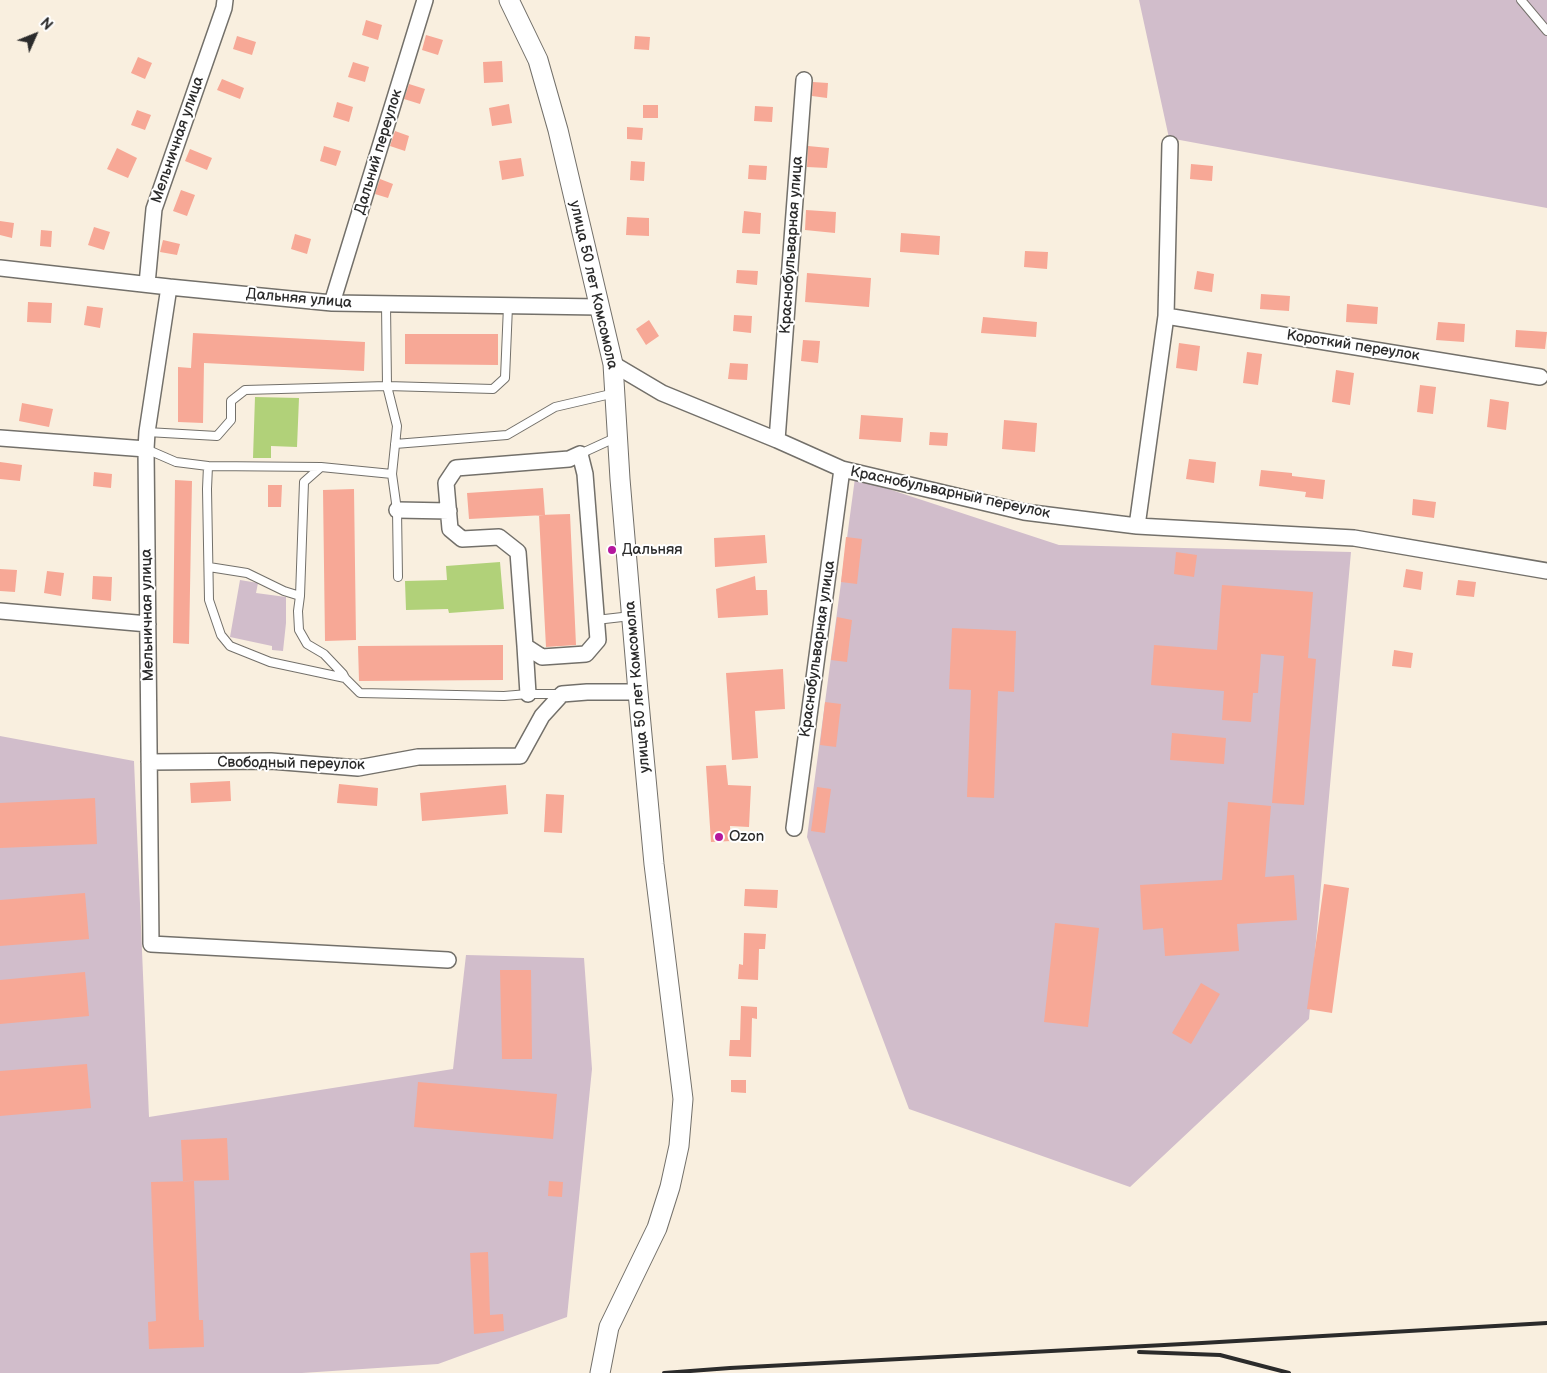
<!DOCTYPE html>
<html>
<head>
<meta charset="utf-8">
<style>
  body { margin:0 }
  #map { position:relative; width:1547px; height:1373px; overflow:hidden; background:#f9efdf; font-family:"Balsamiq Sans",sans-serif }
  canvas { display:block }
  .north { position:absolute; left:10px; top:10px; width:50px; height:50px; -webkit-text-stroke:4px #fff; paint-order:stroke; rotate:46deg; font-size:14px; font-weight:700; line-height:20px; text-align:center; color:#2b2b2b }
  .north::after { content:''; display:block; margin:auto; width:18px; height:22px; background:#2b2b2b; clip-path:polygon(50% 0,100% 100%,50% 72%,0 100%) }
</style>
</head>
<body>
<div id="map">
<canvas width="1547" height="1373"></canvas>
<div class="north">N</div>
</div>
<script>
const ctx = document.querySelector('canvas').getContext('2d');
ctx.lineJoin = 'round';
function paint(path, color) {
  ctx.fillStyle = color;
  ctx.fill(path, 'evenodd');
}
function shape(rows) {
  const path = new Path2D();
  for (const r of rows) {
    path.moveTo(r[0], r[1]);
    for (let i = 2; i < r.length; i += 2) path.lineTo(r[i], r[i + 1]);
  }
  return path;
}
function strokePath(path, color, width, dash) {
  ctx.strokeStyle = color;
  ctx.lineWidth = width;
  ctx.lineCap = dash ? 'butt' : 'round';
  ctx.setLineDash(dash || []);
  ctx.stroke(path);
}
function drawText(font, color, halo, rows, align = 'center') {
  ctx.font = font + ' "Balsamiq Sans",sans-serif';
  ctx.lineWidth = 4;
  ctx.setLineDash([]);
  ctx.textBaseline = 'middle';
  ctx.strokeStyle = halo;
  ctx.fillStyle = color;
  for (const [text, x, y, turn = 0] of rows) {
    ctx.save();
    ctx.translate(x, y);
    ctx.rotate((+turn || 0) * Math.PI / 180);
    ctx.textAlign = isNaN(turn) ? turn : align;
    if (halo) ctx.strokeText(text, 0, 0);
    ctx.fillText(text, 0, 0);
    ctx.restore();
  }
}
paint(shape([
  [1139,0,1547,0,1547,208,1169,138],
  [855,478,1059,545,1351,552,1309,1019,1130,1187,909,1109,807,837],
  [240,580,258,583,256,593,286,597,286,623,283,651,272,650,272,646,230,637],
  [0,736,134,761,149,1117,453,1069,466,955,584,958,592,1069,567,1317,438,1364,302,1373,0,1373]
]), '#d1bdcb');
paint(shape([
  [255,397,299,398,297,447,271,446,271,458,253,458],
  [500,562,504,609,449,613,448,609,406,610,405,581,447,580,446,566]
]), '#b1d179');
paint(shape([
  [366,20,382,25,378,40,362,35],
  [426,35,443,40,438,55,422,50],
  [237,36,256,42,252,55,233,49],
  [635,36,650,37,649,50,634,49],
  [138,57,152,63,145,79,131,73],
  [502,61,503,82,484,83,483,62],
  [353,62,369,67,365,82,348,77],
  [222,79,244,88,240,99,217,90],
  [813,82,828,83,827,98,812,96],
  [409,84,425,89,420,104,404,99],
  [337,102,353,107,349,122,333,117],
  [509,104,512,123,492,126,489,108],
  [643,105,658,105,658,118,643,118],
  [755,106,773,107,772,122,754,121],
  [137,110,151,115,145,130,131,125],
  [627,127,643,128,642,140,627,139],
  [395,131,409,136,405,151,390,146],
  [324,146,341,151,336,166,320,161],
  [808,146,829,148,827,168,807,167],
  [117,148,137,158,128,178,107,169],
  [190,149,212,158,207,170,185,161],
  [521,158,524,176,502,180,499,161],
  [631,161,645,162,644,181,630,180],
  [1191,164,1213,166,1212,181,1190,179],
  [749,165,767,166,766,180,748,179],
  [380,179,393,184,388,198,375,194],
  [181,190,195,195,187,216,173,211],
  [806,210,836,212,835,233,805,230],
  [744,211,761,213,760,234,742,233],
  [627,217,649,218,649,236,626,235],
  [0,221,14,223,12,238,0,235],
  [94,227,110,232,104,250,88,245],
  [41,230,52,231,51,247,40,246],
  [901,233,940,236,939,255,900,252],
  [295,234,311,239,307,254,291,249],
  [163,240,180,244,177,255,160,252],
  [1025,251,1048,252,1047,269,1024,267],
  [737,270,758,271,757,285,736,283],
  [1197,271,1214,274,1212,292,1194,289],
  [807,273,871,278,869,307,805,302],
  [1261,294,1290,296,1289,311,1260,309],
  [28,302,52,303,51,323,27,322],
  [1347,304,1378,307,1377,324,1346,322],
  [87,306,103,308,100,328,84,325],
  [734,315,752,316,751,333,733,331],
  [983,317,1037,322,1036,337,981,333],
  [649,320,659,336,646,345,636,329],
  [1438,322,1465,324,1464,342,1436,340],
  [1516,330,1547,332,1545,349,1515,347],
  [193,333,365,342,364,371,204,363,203,423,178,422,178,367,191,368],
  [405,334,498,334,498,365,405,364],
  [803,340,820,341,818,363,801,361],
  [1179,343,1200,346,1197,371,1176,368],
  [1247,352,1262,354,1258,385,1243,383],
  [730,363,748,364,747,380,728,379],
  [1336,370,1354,373,1350,405,1332,402],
  [1420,385,1436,387,1433,414,1417,412],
  [1490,399,1509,402,1506,430,1487,427],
  [22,403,53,409,49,427,19,421],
  [861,415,903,418,901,442,859,439],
  [1004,420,1037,423,1035,452,1002,449],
  [930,432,948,433,947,446,929,445],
  [1189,459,1216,462,1214,483,1186,479],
  [0,462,22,465,20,481,0,479],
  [1261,470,1292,473,1292,476,1325,480,1323,499,1305,497,1306,492,1259,486],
  [94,472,112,474,111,488,93,486],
  [175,480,192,481,189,644,173,643],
  [268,485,282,485,281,507,268,507],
  [543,488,545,515,469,519,467,493],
  [354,489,356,640,325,641,323,490],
  [1413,499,1436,502,1434,518,1412,515],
  [570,514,576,645,546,647,539,515],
  [765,535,767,563,715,567,714,538],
  [846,537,862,539,857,584,841,582],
  [1176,552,1197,555,1194,577,1174,574],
  [0,569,17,570,15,592,0,591],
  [1406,569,1423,572,1421,590,1403,587],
  [47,571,64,573,61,596,44,593],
  [93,576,112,577,111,601,92,599],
  [755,576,756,590,767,590,768,615,718,618,716,589],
  [1458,580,1476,582,1474,597,1456,595],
  [1222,585,1313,592,1308,658,1316,659,1304,805,1272,803,1284,656,1261,654,1258,693,1253,693,1251,722,1222,720,1224,691,1151,685,1154,645,1217,650],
  [837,617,852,620,847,662,831,660],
  [952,628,1016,631,1014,692,998,691,994,798,967,797,971,690,949,689],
  [503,645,503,680,359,681,358,646],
  [1394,650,1413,653,1411,668,1392,666],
  [783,669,785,709,755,711,758,758,732,760,726,673],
  [825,702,841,704,836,747,820,745],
  [1172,733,1226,738,1224,764,1170,760],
  [726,765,728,785,751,786,749,827,730,826,731,841,711,842,706,766],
  [230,781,231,801,191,803,190,783],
  [339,784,378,788,377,806,337,803],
  [506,785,508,814,422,821,420,793],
  [817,787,831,789,825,833,811,831],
  [546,794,564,795,562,833,544,832],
  [95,798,97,844,0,848,0,803],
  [1228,802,1271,806,1265,877,1294,875,1297,920,1237,924,1239,951,1165,956,1163,928,1143,930,1140,885,1222,880],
  [1324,884,1349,888,1332,1013,1307,1009],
  [745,889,778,890,777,908,744,906],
  [85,893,89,939,0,946,0,900],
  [1055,923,1099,928,1088,1027,1044,1022],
  [744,933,766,934,765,949,759,949,758,980,738,979,739,964,743,965],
  [500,970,531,970,532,1059,502,1059],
  [85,972,89,1016,0,1024,0,980],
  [1201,983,1220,994,1191,1044,1172,1033],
  [741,1006,757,1007,757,1019,752,1018,751,1057,729,1056,730,1040,740,1040],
  [87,1064,91,1108,0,1116,0,1071],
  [731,1080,746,1080,746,1093,731,1092],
  [418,1082,557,1094,553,1139,414,1127],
  [227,1138,229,1180,183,1181,181,1140],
  [194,1181,199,1320,203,1320,204,1347,149,1349,148,1322,156,1321,151,1182],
  [549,1181,563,1182,562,1197,548,1196],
  [488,1252,490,1315,503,1314,504,1331,474,1334,470,1253]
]), '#f7a896');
const service = shape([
  [1521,0,1547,31],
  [386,304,387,386,397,426,392,474,397,510,398,577],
  [147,432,217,436,231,420,231,401,245,390,387,386,493,389,505,378,508,306],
  [395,444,507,435,555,407,615,393],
  [146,449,176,462,208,466,207,489,209,600,221,635,230,646,270,662,345,678],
  [580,454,617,437],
  [208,466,321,467],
  [209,567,247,573,284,591,300,596,298,611,299,630,307,644,324,654,343,674,345,678,360,693,504,696,528,694,560,694],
  [300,596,304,482,321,467,392,474],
  [596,620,631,616]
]);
const minor = shape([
  [0,268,169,287,332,303,600,307],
  [147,284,154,209,224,8,225,0],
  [169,287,147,432,146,449,151,944,448,960],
  [332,303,425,0],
  [1166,316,1540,377],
  [613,364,662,393,777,440,842,469,1024,512,1137,526,1354,538,1547,571],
  [0,438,146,449],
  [777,440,804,80],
  [580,454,585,474,598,640,586,654,542,657,525,646,518,552,499,537,462,539,450,529,446,483,456,468,569,459,580,454],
  [397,510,449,511],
  [1137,526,1166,316,1170,144],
  [0,611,148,624],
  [525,646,528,694],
  [149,762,271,761,358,768,418,757,520,756,542,716,562,694,587,692,638,692],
  [794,828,842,469]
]);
const tertiary = shape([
  [509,0,538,60,558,130,613,364,620,479,638,692,654,864,683,1099,679,1146,670,1187,657,1228,609,1327,600,1373]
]);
strokePath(service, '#73706a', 10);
strokePath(minor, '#73706a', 18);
strokePath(tertiary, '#73706a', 21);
strokePath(service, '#fff', 8);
strokePath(minor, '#fff', 15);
strokePath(tertiary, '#fff', 19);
strokePath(shape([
  [1139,1352,1220,1355,1289,1373],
  [664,1373,730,1368,1202,1343,1547,1323]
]), '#2b2b2b', 4);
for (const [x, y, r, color] of [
  [612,550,5,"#b5179e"],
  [719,837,5,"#b5179e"]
]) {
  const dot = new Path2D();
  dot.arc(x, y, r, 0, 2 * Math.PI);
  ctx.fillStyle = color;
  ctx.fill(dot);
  strokePath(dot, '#fff', 2);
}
drawText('15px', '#2b2b2b', '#fff', [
  ["Мельничная улица",178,140,-71],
  ["Дальний переулок",379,152,-73],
  ["Краснобульварная улица",792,245,-86],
  ["улица 50 лет Комсомола",593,285,77],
  ["Дальняя улица",299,299,5],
  ["Короткий переулок",1353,346,9],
  ["Краснобульварный переулок",950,493,12],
  ["Мельничная улица",148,615,-91],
  ["Краснобульварная улица",818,649,-82],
  ["улица 50 лет Комсомола",638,687,-95],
  ["Свободный переулок",291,764,1]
]);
drawText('15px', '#2b2b2b', '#fff', [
  ["Дальняя",622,550],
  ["Ozon",729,837]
], 'left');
</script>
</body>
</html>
